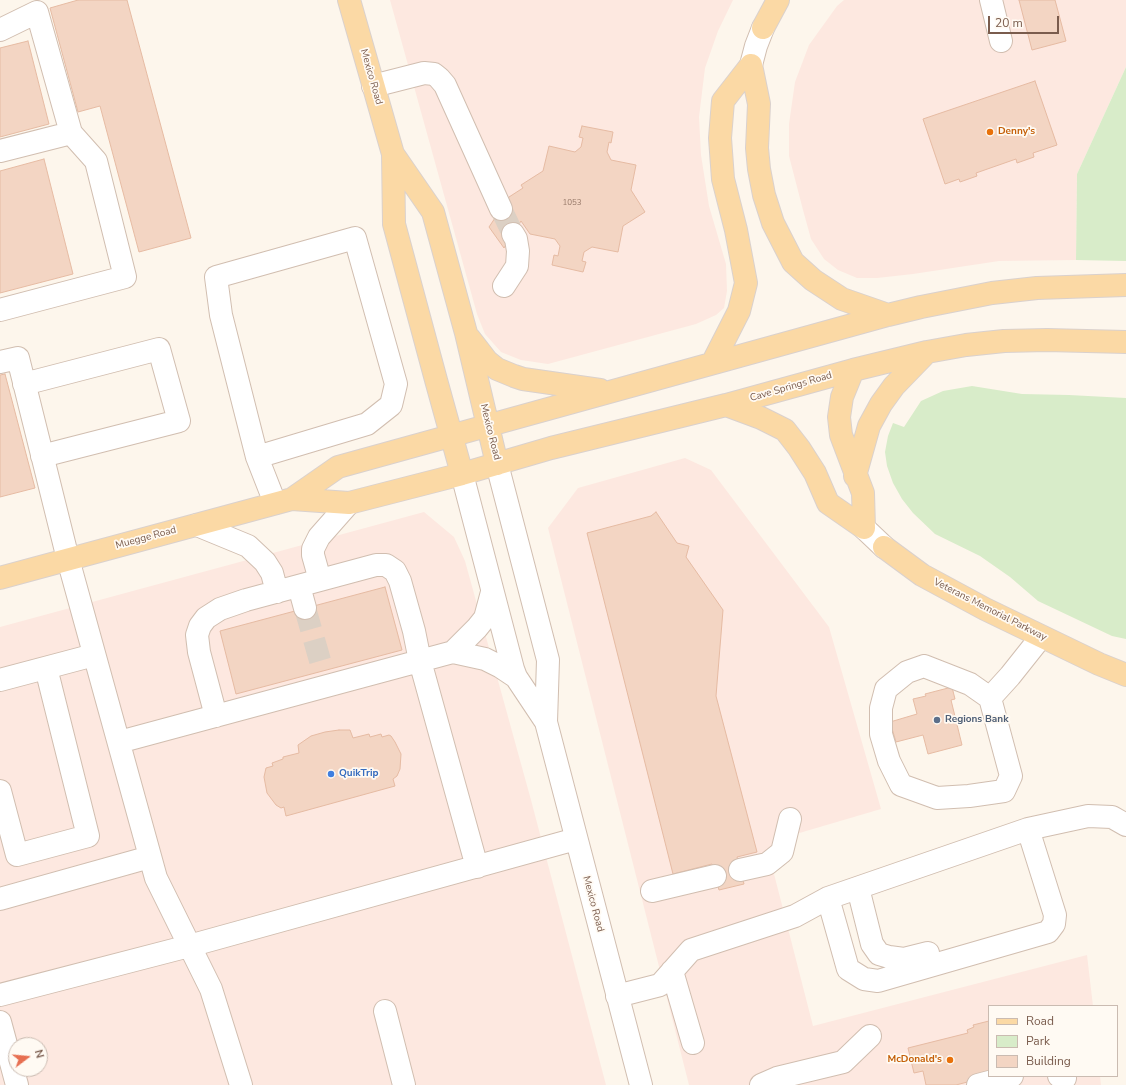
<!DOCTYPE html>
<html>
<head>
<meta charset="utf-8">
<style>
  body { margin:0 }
  #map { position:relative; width:1126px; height:1085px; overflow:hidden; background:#fdf6ec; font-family:"Nunito Sans",sans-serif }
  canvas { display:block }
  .legend { position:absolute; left:988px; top:1005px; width:130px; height:72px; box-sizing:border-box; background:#fffaf3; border:1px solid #cabbb1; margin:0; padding:5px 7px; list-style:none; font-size:12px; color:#7a5c4d }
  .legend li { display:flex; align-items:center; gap:8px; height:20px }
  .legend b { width:20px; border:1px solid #cabbb1 }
  .north { position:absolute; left:8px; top:1037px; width:40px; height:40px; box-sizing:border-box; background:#fffaf3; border:1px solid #cabbb1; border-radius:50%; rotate:74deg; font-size:11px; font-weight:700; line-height:16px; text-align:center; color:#7a5c4d }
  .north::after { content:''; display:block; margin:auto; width:14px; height:18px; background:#e76f51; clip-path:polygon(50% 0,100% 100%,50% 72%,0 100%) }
  .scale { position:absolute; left:988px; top:16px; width:71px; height:18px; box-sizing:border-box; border:2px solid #7a5c4d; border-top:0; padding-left:5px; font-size:12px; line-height:14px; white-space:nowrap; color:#7a5c4d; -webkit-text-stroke:3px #fffaf3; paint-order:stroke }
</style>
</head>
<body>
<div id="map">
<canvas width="1126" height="1085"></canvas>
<ul class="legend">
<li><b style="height:5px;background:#fbd9a5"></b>Road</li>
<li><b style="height:11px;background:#d8ecc9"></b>Park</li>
<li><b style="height:11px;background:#f3d5c3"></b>Building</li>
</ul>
<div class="north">N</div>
<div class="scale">20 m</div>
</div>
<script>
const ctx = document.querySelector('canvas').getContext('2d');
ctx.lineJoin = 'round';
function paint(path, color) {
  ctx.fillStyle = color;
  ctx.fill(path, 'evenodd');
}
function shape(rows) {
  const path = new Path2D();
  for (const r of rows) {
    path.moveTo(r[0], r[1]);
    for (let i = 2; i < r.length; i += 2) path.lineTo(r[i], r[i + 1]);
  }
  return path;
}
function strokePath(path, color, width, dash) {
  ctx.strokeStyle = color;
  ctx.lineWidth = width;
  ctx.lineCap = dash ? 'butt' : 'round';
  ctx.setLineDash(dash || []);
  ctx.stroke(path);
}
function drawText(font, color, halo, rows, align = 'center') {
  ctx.font = font + ' "Nunito Sans",sans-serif';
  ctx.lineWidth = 3.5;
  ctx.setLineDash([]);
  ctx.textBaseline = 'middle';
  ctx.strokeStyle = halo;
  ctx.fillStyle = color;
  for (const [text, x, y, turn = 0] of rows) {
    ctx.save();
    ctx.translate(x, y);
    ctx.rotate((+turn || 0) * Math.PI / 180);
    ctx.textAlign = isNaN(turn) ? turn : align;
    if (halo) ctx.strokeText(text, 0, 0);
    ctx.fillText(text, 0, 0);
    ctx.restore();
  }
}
paint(shape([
  [390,0,733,0,718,31,705,68,699,117,701,155,709,206,726,264,727,291,724,308,716,315,696,324,548,364,521,360,501,352,485,334,477,314],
  [844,0,1126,0,1126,67,1077,174,1076,260,999,261,913,274,877,278,857,278,838,270,824,259,811,239,803,210,789,156,789,124,795,82,809,45,837,6],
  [685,458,711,470,829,627,881,809,796,834,773,870,813,1026,1087,955,1093,1006,989,1006,989,1076,1100,1076,1101,1085,689,1085,548,528,578,488],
  [424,512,454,537,465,561,531,800,606,1085,0,1085,0,627],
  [16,1045,40,1045,40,1069,16,1069]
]), '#fde8e0');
paint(shape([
  [1126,67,1126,261,1076,260,1077,174],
  [972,386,1022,394,1069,395,1126,398,1126,639,1112,636,1038,601,1010,577,980,556,935,534,913,513,902,499,893,483,887,466,885,452,888,436,893,423,904,427,921,401,943,391]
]), '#d8ecc9');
const building = shape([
  [78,0,127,0,191,238,139,252,100,106,78,112,50,8,78,0],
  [1019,0,1055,0,1066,41,1032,50,1019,0],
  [28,41,49,124,0,137,0,48,28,41],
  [1035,81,1057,145,1033,153,1034,157,1017,163,1016,159,976,173,977,176,960,182,959,179,945,184,923,119,1035,81],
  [582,126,613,132,611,143,609,142,607,152,611,160,636,165,631,190,645,212,623,226,618,252,592,247,584,252,582,261,586,262,583,272,552,265,554,255,558,256,560,246,555,239,530,234,521,221,504,248,489,227,509,197,523,188,521,185,543,171,549,146,575,152,581,147,583,138,579,137,582,126],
  [44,159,73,274,0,293,0,171,44,159],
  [5,374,35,488,0,497,0,375,5,374],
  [656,512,677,543,689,546,686,557,723,610,716,696,757,852,737,857,744,884,719,890,712,864,673,874,587,533,651,516,656,512],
  [385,587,402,650,236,694,220,631,385,587],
  [952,687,955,699,951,700,962,745,928,754,923,735,896,742,890,722,917,714,913,699,926,696,925,694,952,687],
  [339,730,350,730,353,738,369,734,370,737,381,734,382,737,389,735,391,736,395,742,401,754,400,769,397,776,393,779,395,786,286,816,284,807,281,808,276,805,267,793,264,777,266,768,273,766,272,763,283,759,283,757,299,753,298,745,311,736,325,732,339,730],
  [989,1021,989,1076,990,1076,956,1085,926,1085,923,1071,914,1073,908,1048,968,1033,967,1030,974,1027,973,1025,989,1021]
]);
paint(building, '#f3d5c3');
strokePath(building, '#e6bba3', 1);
strokePath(shape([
  [501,209,513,234],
  [305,608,323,671]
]), '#dcd0c4', 22, [22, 11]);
const minor = shape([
  [991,0,1001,41],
  [0,30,37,12,71,133,96,161,125,277,0,310],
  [751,65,756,46,763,28],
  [373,86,424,73,434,74,439,78,445,85,501,209],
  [0,151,71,133],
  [504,286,517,266,518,251,516,239,513,234],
  [0,362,18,358,68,559,156,878,211,989,241,1085],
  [24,384,159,349,179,421,42,456],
  [257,457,367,424,391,405,396,384,355,238,216,277,221,315,257,457,275,503],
  [497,464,548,660,546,722,641,1085],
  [462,474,513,669,516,677,546,722],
  [197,525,248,546,265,562,272,573,277,592],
  [864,528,884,547],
  [320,580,313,555,313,549,319,537,349,503],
  [299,586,305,608],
  [453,652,477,628,485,618,492,592],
  [924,666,970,684,990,698,1011,776,1004,791,969,796,937,798,901,785,889,761,881,734,881,708,886,689,907,672,924,666],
  [0,680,94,655],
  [990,698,1010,676,1041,637],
  [216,716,199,652,197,635,200,626,206,618,220,609,246,600,376,565,386,565,395,571,400,581,414,631,420,661,477,867],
  [119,742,453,652,485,659,501,667,516,677],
  [0,791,17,855,88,836,46,668],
  [740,870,767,864,782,852,790,819],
  [858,888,872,944,879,954,889,957,904,959,928,953],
  [652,891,715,876],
  [828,898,848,969,864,979,878,981,1048,932,1054,924,1055,915,1028,829],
  [0,899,150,857],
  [672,971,693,1043],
  [0,995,189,946,576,839],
  [617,996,660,985,691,950,795,916,828,898,1028,829,1088,816,1112,817,1126,825],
  [385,1011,404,1085],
  [0,1022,17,1085],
  [1059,1076,1065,1078],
  [761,1085,777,1078,843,1062,870,1036],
  [978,1085,1012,1076]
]);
const major = shape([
  [349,0,393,154,394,224,436,380,462,474],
  [763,28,778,0],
  [751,65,759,104,757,148,759,169,764,195,773,223,793,262,813,280,842,299,888,315],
  [393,154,433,212,466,333,497,464],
  [470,339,487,361,497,369,514,376,523,379,600,390],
  [713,362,739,311,746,283,736,230,723,179,720,138,723,101,751,65],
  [853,370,842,397,839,417,841,435,863,493,864,528],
  [726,405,761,418,785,430,799,448,815,473,828,503,864,528],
  [855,476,869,426,881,404,894,386,927,352],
  [292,499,338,467,888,315,921,307,992,293,1037,288,1126,285],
  [884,547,922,575,985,609,1099,664,1126,675],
  [0,578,292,499,349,503,462,474,551,448,726,405,853,370,927,352,966,345,1004,341,1047,340,1126,342]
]);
strokePath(minor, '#d1beb0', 24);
strokePath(major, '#dad1cd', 24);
strokePath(minor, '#fff', 22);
strokePath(major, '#fbd9a5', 22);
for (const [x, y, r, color] of [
  [990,132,4,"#e8710a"],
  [937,720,4,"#5c6f8a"],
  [331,774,4,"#3f7fe0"],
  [950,1060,4,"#e8710a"]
]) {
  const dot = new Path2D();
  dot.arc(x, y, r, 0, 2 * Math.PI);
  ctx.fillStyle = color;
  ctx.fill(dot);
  strokePath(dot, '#fffaf3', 1.5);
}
drawText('8px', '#987a6a', null, [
  ["1053",572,203]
]);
drawText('10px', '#7a5c4d', '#fffaf3', [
  ["Mexico Road",371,77,74],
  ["Cave Springs Road",791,387,-16],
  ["Mexico Road",490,432,76],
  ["Muegge Road",146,538,-15],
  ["Veterans Memorial Parkway",990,610,27],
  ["Mexico Road",593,904,75]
]);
drawText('bold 10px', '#c56008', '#fffaf3', [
  ["Denny's",998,132],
  ["McDonald's",942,1060,"right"]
], 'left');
drawText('bold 10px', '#4e5e75', '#fffaf3', [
  ["Regions Bank",945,720]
], 'left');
drawText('bold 10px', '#366cbe', '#fffaf3', [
  ["QuikTrip",339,774]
], 'left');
</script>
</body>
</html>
